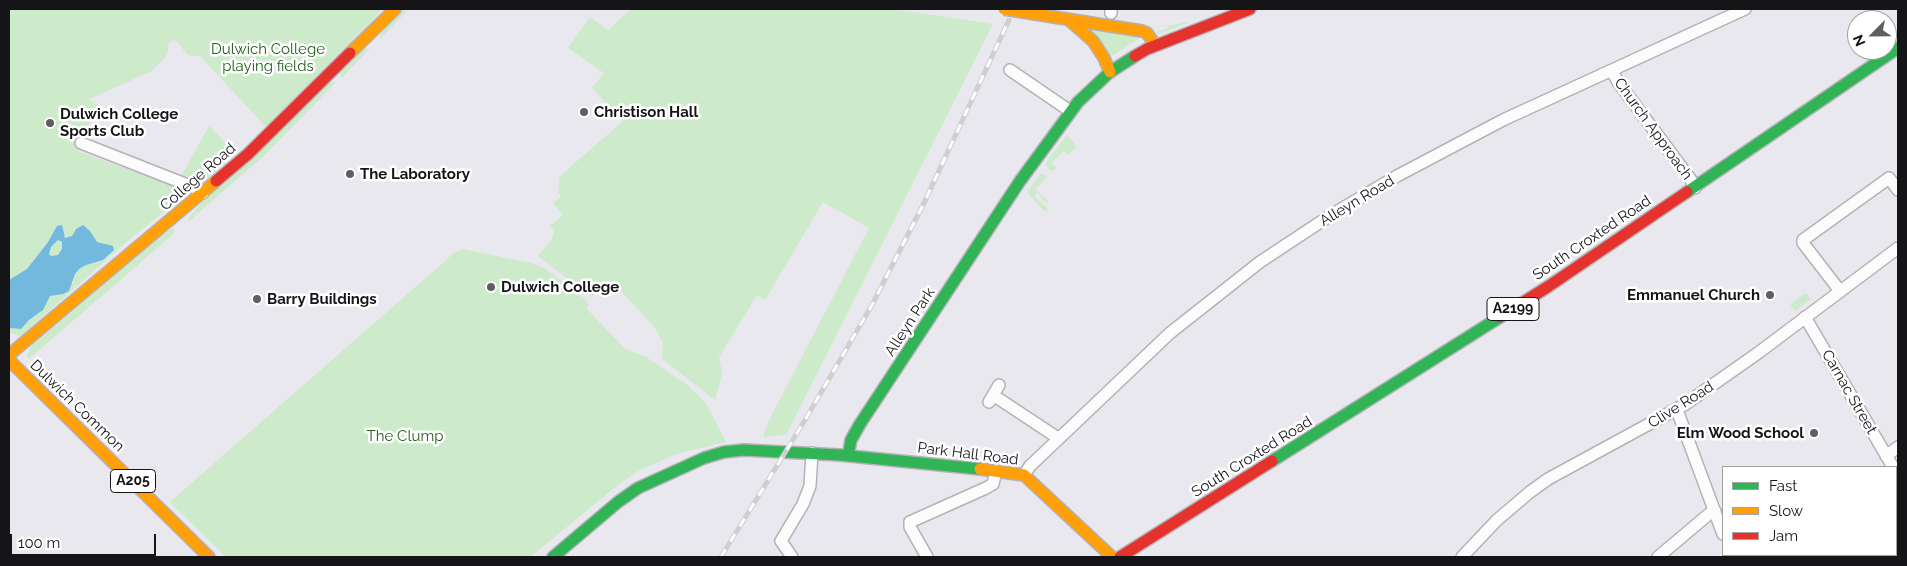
<!DOCTYPE html>
<html>
<head>
<meta charset="utf-8">
<style>
  body { margin:0 }
  #map { position:relative; width:1907px; height:566px; overflow:hidden; background:#e9e8ee; font-family:Raleway,sans-serif }
  canvas { display:block }
  .frame { position:absolute; inset:0; border:10px solid #151417; pointer-events:none }
  .legend { position:absolute; left:1722px; top:466px; width:175px; height:90px; box-sizing:border-box; background:#fff; border:1px solid #a1a1a2; margin:0; padding:6px 9px; list-style:none; font-size:15px; color:#151417 }
  .legend li { display:flex; align-items:center; gap:10px; height:25px }
  .legend b { width:25px; border:1px solid #a1a1a2 }
  .north { position:absolute; left:1847px; top:10px; width:50px; height:50px; box-sizing:border-box; background:#fff; border:1px solid #a1a1a2; border-radius:50%; rotate:247deg; font-size:14px; font-weight:700; line-height:20px; text-align:center; color:#151417 }
  .north::after { content:''; display:block; margin:auto; width:18px; height:22px; background:#5f5e62; clip-path:polygon(50% 0,100% 100%,50% 72%,0 100%) }
  .scale { position:absolute; left:10px; top:534px; width:146px; height:22px; box-sizing:border-box; border:2px solid #151417; border-top:0; padding-left:6px; font-size:15px; line-height:18px; white-space:nowrap; color:#151417; -webkit-text-stroke:4px #fff; paint-order:stroke }
</style>
</head>
<body>
<div id="map">
<canvas width="1907" height="566"></canvas>
<div class="frame"></div>
<ul class="legend">
<li><b style="height:6px;background:#30b455"></b>Fast</li>
<li><b style="height:6px;background:#ff9f0a"></b>Slow</li>
<li><b style="height:6px;background:#e5322d"></b>Jam</li>
</ul>
<div class="north">N</div>
<div class="scale">100 m</div>
</div>
<script>
const ctx = document.querySelector('canvas').getContext('2d');
ctx.lineJoin = 'round';
function paint(path, color) {
  ctx.fillStyle = color;
  ctx.fill(path, 'evenodd');
}
function shape(rows) {
  const path = new Path2D();
  for (const r of rows) {
    path.moveTo(r[0], r[1]);
    for (let i = 2; i < r.length; i += 2) path.lineTo(r[i], r[i + 1]);
  }
  return path;
}
function strokePath(path, color, width, dash) {
  ctx.strokeStyle = color;
  ctx.lineWidth = width;
  ctx.lineCap = dash ? 'butt' : 'round';
  ctx.setLineDash(dash || []);
  ctx.stroke(path);
}
function drawText(font, color, halo, rows, align = 'center') {
  ctx.font = font + ' Raleway,sans-serif';
  ctx.lineWidth = 5;
  ctx.setLineDash([]);
  ctx.textBaseline = 'middle';
  ctx.strokeStyle = halo;
  ctx.fillStyle = color;
  for (const [text, x, y, turn = 0] of rows) {
    ctx.save();
    ctx.translate(x, y);
    ctx.rotate((+turn || 0) * Math.PI / 180);
    ctx.textAlign = isNaN(turn) ? turn : align;
    if (halo) ctx.strokeText(text, 0, 0);
    ctx.fillText(text, 0, 0);
    ctx.restore();
  }
}
paint(shape([
  [9,9,383,9,266,127,200,56,188,55,174,39,168,44,168,51,165,58,150,72,89,99,99,107,82,138,80,149,77,151,169,184,185,191,185,195,124,244,21,336,9,333,9,328,16,329,42,311,50,296,73,284,75,274,79,269,114,249,114,247,97,242,76,229,72,236,67,238,64,236,62,229,57,226,48,242,27,269,9,280],
  [631,9,893,9,993,24,786,435,763,437,768,422,869,228,823,202,765,300,757,295,719,357,722,373,715,400,662,359,663,343,655,328,612,281,599,293,590,296,538,256,552,239,554,231,550,226,563,215,553,203,561,196,558,192,560,176,623,121,592,88,604,73,568,48,590,17,608,30],
  [403,10,407,11,380,39,381,31],
  [1193,21,1158,34,1156,32,1168,28,1167,26],
  [1087,29,1139,37,1138,39,1110,57],
  [367,48,370,48,341,79,340,73,364,49],
  [330,82,336,82,265,155,188,222,189,217,202,202],
  [209,126,236,153,207,179,181,176],
  [1067,135,1077,147,1067,155,1064,151,1051,163,1057,169,1051,171,1046,166,1046,162],
  [1041,173,1047,176,1047,178,1035,189,1049,202,1046,203,1043,200,1037,192,1035,197,1047,208,1048,212,1043,210,1027,192],
  [173,228,175,231,170,237,29,359,26,355,30,350,30,347,166,232],
  [58,240,62,242,62,249,58,255,51,256,49,254,51,247],
  [463,249,535,264,544,268,585,299,588,304,587,309,625,349,646,357,686,384,706,403,726,442,676,454,638,471,618,485,530,557,226,557,170,502,454,253],
  [1806,293,1811,299,1795,311,1790,304]
]), '#cdeaca');
paint(shape([
  [62,225,65,238,72,236,76,229,83,225,90,231,97,242,113,246,114,250,103,260,86,265,79,269,75,274,69,291,63,294,50,296,43,310,29,320,21,329,9,328,9,280,27,269,48,242,57,226],
  [58,240,62,242,62,249,58,255,51,256,49,254,51,247]
]), '#73b9dd');
const street = shape([
  [1111,13,1111,9],
  [1010,70,1070,111],
  [1612,71,1618,82,1691,180,1695,188],
  [81,143,198,189,203,193],
  [1840,291,1803,243,1803,240,1889,178,1898,190],
  [1805,317,1893,467],
  [993,395,1058,438],
  [989,402,999,385],
  [1677,410,1723,534],
  [1886,456,1898,447],
  [1024,475,1030,466,1170,333,1260,262,1328,217,1397,176,1503,120,1745,9],
  [1896,493,1898,493],
  [1731,555,1732,557],
  [792,557,781,541,803,504,810,486,812,453],
  [927,557,910,527,910,522,986,488,993,484,996,471],
  [1462,557,1497,520,1530,492,1548,479,1684,405,1758,353,1898,248],
  [1658,557,1709,514,1715,511],
  [1802,557,1805,555]
]);
const fast = shape([
  [1687,192,1898,48],
  [848,456,851,440,860,424,1020,181,1078,102,1110,72,1135,56],
  [1272,461,1500,317],
  [553,557,618,502,638,488,704,458,724,452,744,450,840,455,980,469]
]);
const slow = shape([
  [1035,14,1142,31,1147,33,1155,45],
  [1069,20,1093,41,1104,58,1110,72],
  [350,53,395,9],
  [9,355,216,181],
  [9,360,209,557],
  [980,469,1024,475,1112,557]
]);
const jam = shape([
  [1135,56,1147,49,1250,9],
  [216,181,248,154,350,53],
  [1500,317,1549,286,1687,192],
  [1120,557,1272,461]
]);
strokePath(street, '#b3b3b7', 14);
strokePath(fast, '#b3b3b7', 14);
strokePath(slow, '#b3b3b7', 14);
strokePath(jam, '#b3b3b7', 14);
strokePath(street, '#fcfcfc', 11);
strokePath(fast, '#30b455', 11);
strokePath(slow, '#ff9f0a', 11);
strokePath(jam, '#e5322d', 11);
const rail = shape([
  [1018,11,1020,9],
  [721,557,805,420,872,305,924,203,1009,20]
]);
strokePath(rail, '#cfced0', 5);
strokePath(rail, '#fff', 3, [9]);
const slowBridge = shape([
  [1004,9,1035,14]
]);
strokePath(slowBridge, '#b3b3b7', 14, []);
strokePath(slowBridge, '#ff9f0a', 11);
for (const [x, y, r, color] of [
  [584,112,5,"#5f5e62"],
  [50,123,5,"#5f5e62"],
  [350,174,5,"#5f5e62"],
  [491,287,5,"#5f5e62"],
  [1770,295,5,"#5f5e62"],
  [257,299,5,"#5f5e62"],
  [1814,433,5,"#5f5e62"]
]) {
  const dot = new Path2D();
  dot.arc(x, y, r, 0, 2 * Math.PI);
  ctx.fillStyle = color;
  ctx.fill(dot);
  strokePath(dot, '#fff', 2);
}
for (const [x, y, w] of [
  [1513,309,52],
  [133,481,45]
]) {
  const box = new Path2D();
  box.roundRect(x - w / 2, y - 11.5, w, 23, 4);
  ctx.fillStyle = '#fff';
  ctx.fill(box);
  strokePath(box, '#151417', 1);
}
drawText('bold 14px', '#151417', null, [
  ["A2199",1513,309],
  ["A205",133,481]
]);
drawText('15px', '#225d18', '#fff', [
  ["Dulwich College",268,49],
  ["playing fields",268,66],
  ["The Clump",405,436]
]);
drawText('bold 15px', '#151417', '#fff', [
  ["Christison Hall",594,112],
  ["Dulwich College",60,114],
  ["Sports Club",60,131],
  ["The Laboratory",360,174],
  ["Dulwich College",501,287],
  ["Emmanuel Church",1760,295,"right"],
  ["Barry Buildings",267,299],
  ["Elm Wood School",1804,433,"right"]
], 'left');
drawText('15px', '#151417', '#fff', [
  ["Church Approach",1653,129,54],
  ["College Road",198,177,-41],
  ["Alleyn Road",1357,201,-31],
  ["South Croxted Road",1592,238,-34],
  ["Alleyn Park",910,322,-57],
  ["Carnac Street",1849,392,60],
  ["Clive Road",1681,405,-32],
  ["Dulwich Common",77,406,44],
  ["Park Hall Road",968,454,7],
  ["South Croxted Road",1252,457,-32]
]);
</script>
</body>
</html>
